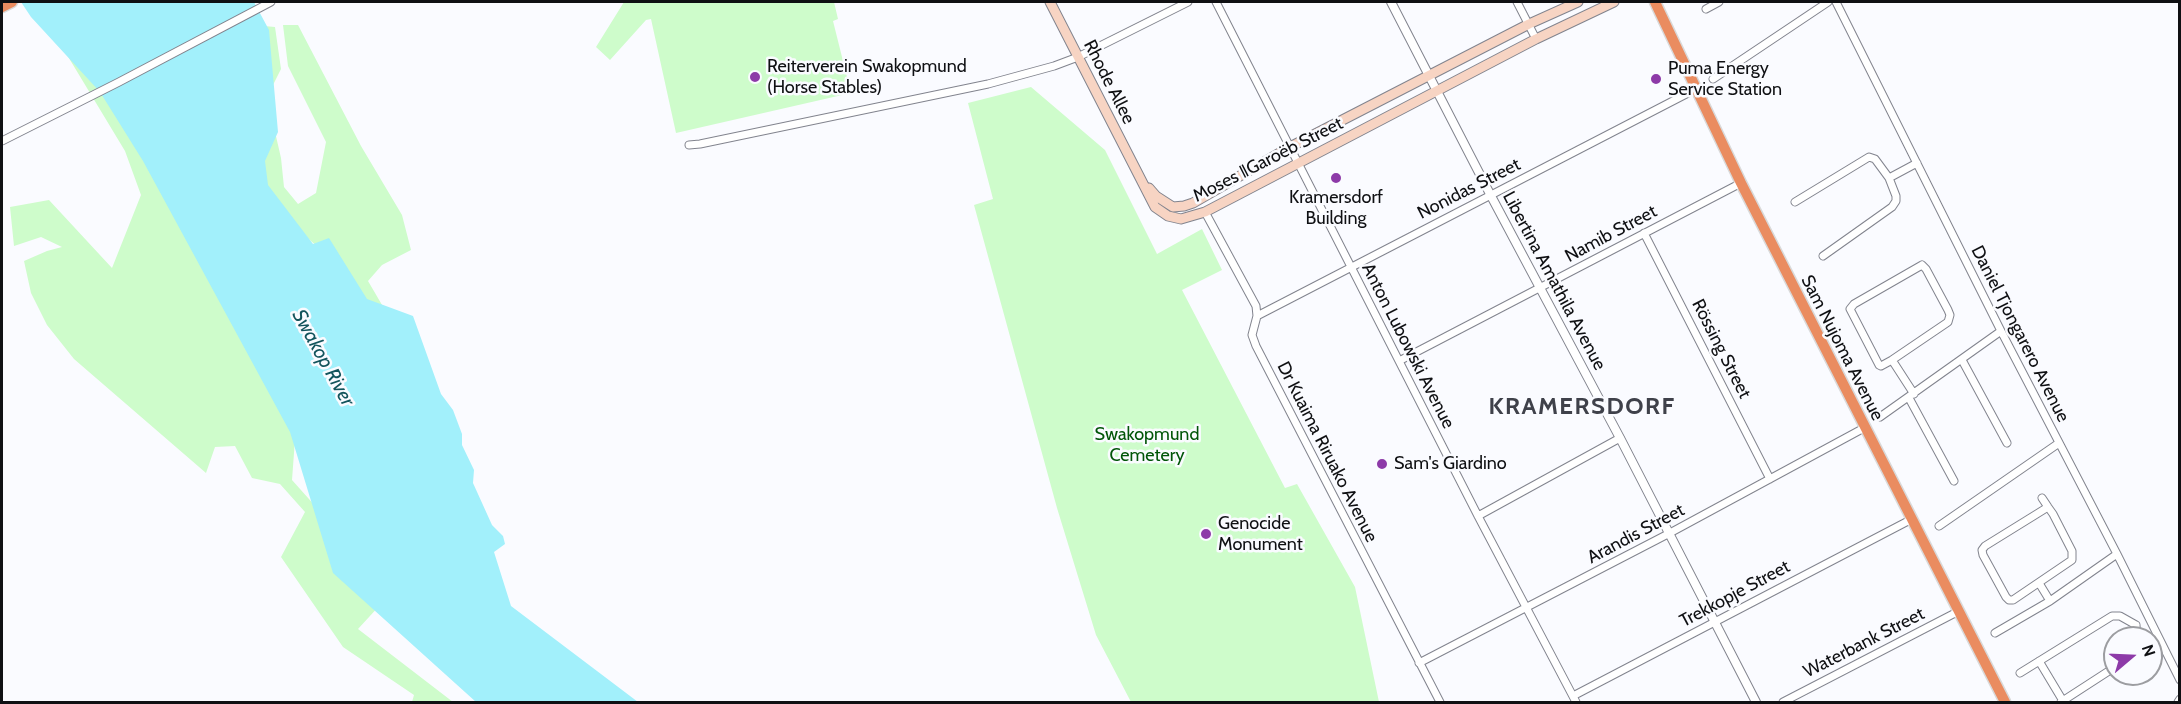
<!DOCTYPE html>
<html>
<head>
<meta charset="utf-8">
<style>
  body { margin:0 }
  #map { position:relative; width:2181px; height:704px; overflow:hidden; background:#fafbff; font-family:Cabin,sans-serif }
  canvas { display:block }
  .frame { position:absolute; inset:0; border:3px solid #0f1013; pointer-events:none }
  .north { position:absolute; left:2103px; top:626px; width:60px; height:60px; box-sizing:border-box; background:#fafbff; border:2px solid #9c9da1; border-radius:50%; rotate:71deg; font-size:16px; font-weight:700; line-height:24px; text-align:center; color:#0f1013 }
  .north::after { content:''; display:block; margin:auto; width:21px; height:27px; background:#8d3aa8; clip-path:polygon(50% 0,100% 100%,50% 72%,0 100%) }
</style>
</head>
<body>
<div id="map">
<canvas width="2181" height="704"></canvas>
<div class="frame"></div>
<div class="north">N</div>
</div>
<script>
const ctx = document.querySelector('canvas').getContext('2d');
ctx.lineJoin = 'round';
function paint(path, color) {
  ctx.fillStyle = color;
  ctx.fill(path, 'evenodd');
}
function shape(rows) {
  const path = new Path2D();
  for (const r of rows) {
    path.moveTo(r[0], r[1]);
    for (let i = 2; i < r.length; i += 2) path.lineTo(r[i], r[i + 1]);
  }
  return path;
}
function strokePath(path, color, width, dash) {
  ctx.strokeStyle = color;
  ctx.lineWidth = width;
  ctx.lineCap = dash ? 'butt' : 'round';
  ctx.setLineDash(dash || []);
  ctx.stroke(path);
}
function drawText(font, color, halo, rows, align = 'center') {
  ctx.font = font + ' Cabin,sans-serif';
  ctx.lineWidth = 5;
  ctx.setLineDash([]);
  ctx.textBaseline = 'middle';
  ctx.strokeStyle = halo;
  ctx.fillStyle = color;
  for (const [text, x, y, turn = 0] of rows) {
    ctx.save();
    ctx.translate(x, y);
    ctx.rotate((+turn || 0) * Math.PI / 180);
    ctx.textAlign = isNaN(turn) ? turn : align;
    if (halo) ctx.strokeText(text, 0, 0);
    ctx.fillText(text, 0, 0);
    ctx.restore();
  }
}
paint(shape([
  [624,2,834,2,838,19,833,21,851,93,676,133,651,19,646,20,610,60,596,47],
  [253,25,275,27,281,69,267,97,281,158,284,187,298,204,316,193,326,142,288,66,283,25,298,25,361,146,402,215,411,250,382,265,368,281,402,339,327,255,273,208,296,426,292,480,392,592,358,629,453,702,412,702,414,695,343,647,281,557,305,512,280,484,252,478,235,446,215,447,206,473,74,359,47,325,31,293,24,261,47,251,62,247,41,237,14,246,10,207,49,200,112,268,141,195,125,151,55,35],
  [1031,87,1105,150,1157,254,1202,229,1222,270,1182,290,1285,488,1297,484,1355,587,1379,702,1131,702,1096,635,1057,508,974,205,993,199,968,103]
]), '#cefccb');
paint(shape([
  [21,2,254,2,269,30,278,132,265,161,268,185,313,244,329,238,367,299,413,316,441,394,453,410,462,434,462,445,474,470,473,483,492,525,503,536,505,544,494,552,511,606,638,702,476,702,333,573,290,432,143,161,100,92,31,17]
]), '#a2f0fb');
const minor = shape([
  [1216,2,1478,516,1576,702],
  [1517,2,1536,39],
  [1836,2,2001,331,2117,554,2180,680],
  [1706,9,1719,2],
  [1713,79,1828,2],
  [2,141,119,82,271,2],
  [689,145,700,144,988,84,1054,66,1078,57,1188,2],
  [1889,178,1917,163],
  [1795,202,1869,157,1875,159,1889,178,1896,196,1896,201,1892,207,1823,256],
  [1205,212,1256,306,1257,316,1252,335,1256,346,1440,702],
  [1644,233,1770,479],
  [1922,265,1926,269,1948,310,1950,315,1948,322,1892,360,1881,366,1879,365,1850,309,1854,304,1922,265],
  [1257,316,1696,89],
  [1892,360,1914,394],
  [1962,360,2007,443],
  [1399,361,1741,183],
  [1909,398,1954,481],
  [1880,417,2001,331],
  [2042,498,2048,507,2053,514,2072,551,2072,560,2013,600,2009,600,2006,597,1983,555,1982,550,1985,546,2048,507],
  [1478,516,1620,438],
  [1939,526,2059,443],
  [2039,583,2050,601],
  [2136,625,2137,638],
  [1995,633,2050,601,2117,554],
  [2039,661,2063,701],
  [1419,663,1668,534,1864,428],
  [2020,673,2112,616,2120,616,2136,625],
  [1573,696,1912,519],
  [1783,702,1959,611],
  [2061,702,2115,667],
  [2178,702,2180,699]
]);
const tertiary = shape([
  [1391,2,1490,194,1620,438,1756,702]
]);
const secondary = shape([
  [1050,2,1155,207,1168,216,1181,219,1205,212,1536,39,1614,2],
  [1149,188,1156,196,1173,207,1184,206,1193,203,1290,147,1529,24,1578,2]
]);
const trunk = shape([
  [1655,2,1741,183,2005,702],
  [2,7,12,2]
]);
strokePath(minor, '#82848e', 9);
strokePath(tertiary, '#82848e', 10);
strokePath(secondary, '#82848e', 11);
strokePath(trunk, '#d9d9d9', 13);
strokePath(minor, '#fff', 7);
strokePath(tertiary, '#fff', 8);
strokePath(secondary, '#f7d4c3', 9);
strokePath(trunk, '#ea8c60', 10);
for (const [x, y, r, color] of [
  [755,77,6,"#8d3aa8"],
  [1656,79,6,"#8d3aa8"],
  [1336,178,6,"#8d3aa8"],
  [1382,464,6,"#8d3aa8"],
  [1206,534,6,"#8d3aa8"]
]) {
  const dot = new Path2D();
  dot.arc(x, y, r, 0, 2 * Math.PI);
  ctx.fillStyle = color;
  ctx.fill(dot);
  strokePath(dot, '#fafbff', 2);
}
drawText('18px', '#0f1013', '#fafbff', [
  ["Reiterverein Swakopmund",767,67],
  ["(Horse Stables)",767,88],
  ["Puma Energy",1668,69],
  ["Service Station",1668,90],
  ["Kramersdorf",1336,198,"center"],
  ["Building",1336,219,"center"],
  ["Sam's Giardino",1394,464],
  ["Genocide",1218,524],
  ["Monument",1218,545]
], 'left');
drawText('18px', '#0f1013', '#fafbff', [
  ["Rhode Allee",1109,82,63],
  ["Moses ǁGaroëb Street",1268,160,-27],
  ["Nonidas Street",1469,189,-27],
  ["Namib Street",1611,234,-28],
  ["Libertina Amathila Avenue",1554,281,62],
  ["Daniel Tjongarero Avenue",2020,334,63],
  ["Anton Lubowski Avenue",1408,346,63],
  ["Sam Nujoma Avenue",1842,348,63],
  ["Rössing Street",1721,349,63],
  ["Dr Kuaima Riruako Avenue",1327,452,63],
  ["Arandis Street",1636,534,-28],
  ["Trekkopje Street",1735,594,-28],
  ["Waterbank Street",1864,643,-27]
]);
drawText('18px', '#015508', '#fafbff', [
  ["Swakopmund",1147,435],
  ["Cemetery",1147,456]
]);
drawText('italic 20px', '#12545c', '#fafbff', [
  ["Swakop River",323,358,61]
]);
ctx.letterSpacing = '1.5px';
drawText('bold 24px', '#3f414a', '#fafbff', [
  ["KRAMERSDORF",1582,407]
]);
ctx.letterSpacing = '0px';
</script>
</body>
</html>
